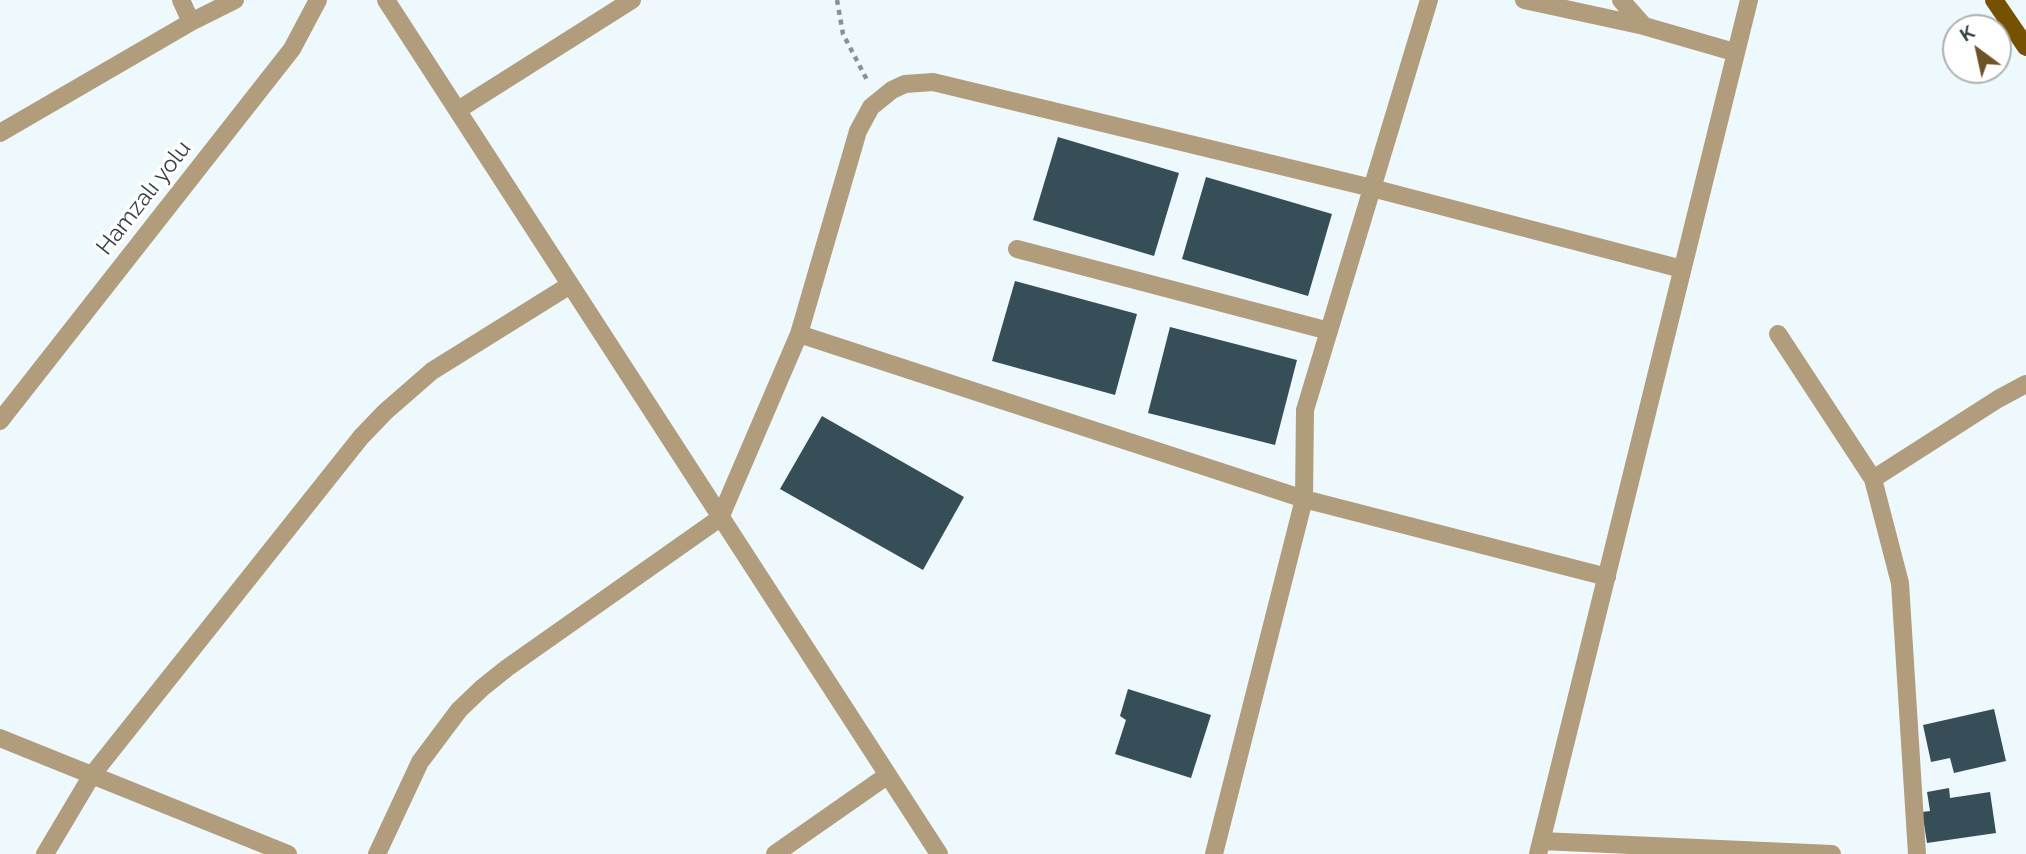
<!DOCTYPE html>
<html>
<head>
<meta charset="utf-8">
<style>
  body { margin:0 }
  #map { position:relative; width:2026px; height:854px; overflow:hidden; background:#edf9fd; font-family:Raleway,sans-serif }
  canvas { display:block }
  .north { position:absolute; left:1942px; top:14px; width:70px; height:70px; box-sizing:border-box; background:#fff; border:2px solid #aeb2b4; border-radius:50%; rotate:327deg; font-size:19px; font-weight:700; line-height:28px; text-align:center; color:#343f43 }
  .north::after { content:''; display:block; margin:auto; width:24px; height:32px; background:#6e5325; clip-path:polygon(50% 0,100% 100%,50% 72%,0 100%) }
</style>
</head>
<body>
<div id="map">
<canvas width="2026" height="854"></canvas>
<div class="north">K</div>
</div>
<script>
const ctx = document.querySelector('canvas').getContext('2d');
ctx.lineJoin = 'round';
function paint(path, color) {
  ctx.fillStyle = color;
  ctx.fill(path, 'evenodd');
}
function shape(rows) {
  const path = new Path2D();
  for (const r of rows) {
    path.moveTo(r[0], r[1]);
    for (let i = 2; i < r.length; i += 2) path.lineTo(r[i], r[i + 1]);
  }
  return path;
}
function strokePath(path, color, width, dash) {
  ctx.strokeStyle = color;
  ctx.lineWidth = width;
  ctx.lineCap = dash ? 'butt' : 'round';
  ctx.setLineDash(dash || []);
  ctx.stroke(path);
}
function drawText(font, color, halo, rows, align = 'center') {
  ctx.font = font + ' Raleway,sans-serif';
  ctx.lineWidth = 7;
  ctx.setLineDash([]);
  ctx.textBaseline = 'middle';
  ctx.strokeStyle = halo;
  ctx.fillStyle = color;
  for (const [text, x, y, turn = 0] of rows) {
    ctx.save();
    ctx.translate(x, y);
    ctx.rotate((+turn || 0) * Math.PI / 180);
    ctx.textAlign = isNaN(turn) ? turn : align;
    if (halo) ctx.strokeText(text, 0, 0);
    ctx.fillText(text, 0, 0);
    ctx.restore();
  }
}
paint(shape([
  [1058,137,1179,173,1154,256,1033,220],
  [1206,177,1332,214,1308,296,1182,259],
  [1015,281,1137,314,1115,395,992,361],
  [1170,327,1297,360,1275,445,1148,413],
  [822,416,964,497,923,570,780,489],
  [1128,689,1211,715,1191,778,1115,754,1126,720,1120,716],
  [1994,709,2006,761,1954,773,1950,758,1931,762,1923,725],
  [1949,788,1950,798,1990,792,1996,833,1927,843,1922,812,1930,811,1927,792]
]), '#364e57');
strokePath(shape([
  [837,0,843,34,867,80]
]), '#879397', 4.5, [5, 5]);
strokePath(shape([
  [181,0,191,22],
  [386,0,939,854],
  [1524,0,1644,26,1734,52],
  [1621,0,1644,26],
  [458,110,632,0],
  [0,133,191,22,235,0],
  [1017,249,1329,331],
  [799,334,1304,499,1607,577],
  [1778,334,1873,479,1900,583,1917,854],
  [0,421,292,49,318,0],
  [1873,479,1998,399,2026,384],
  [0,738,288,854],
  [1541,841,1832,854],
  [45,854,92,775,361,437,385,412,432,371,570,285],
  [377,854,420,762,459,710,482,688,507,668,720,518,799,334,858,131,871,107,892,90,905,84,933,82,1372,188,1682,269],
  [775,854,888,775],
  [1214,854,1304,499,1305,410,1429,0],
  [1538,854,1749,0]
]), '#b19c7b', 18);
strokePath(shape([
  [1994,0,2026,47]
]), '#755100', 18);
drawText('23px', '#343f43', '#fff', [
  ["Hamzalı yolu",144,198,-52]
]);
</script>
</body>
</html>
